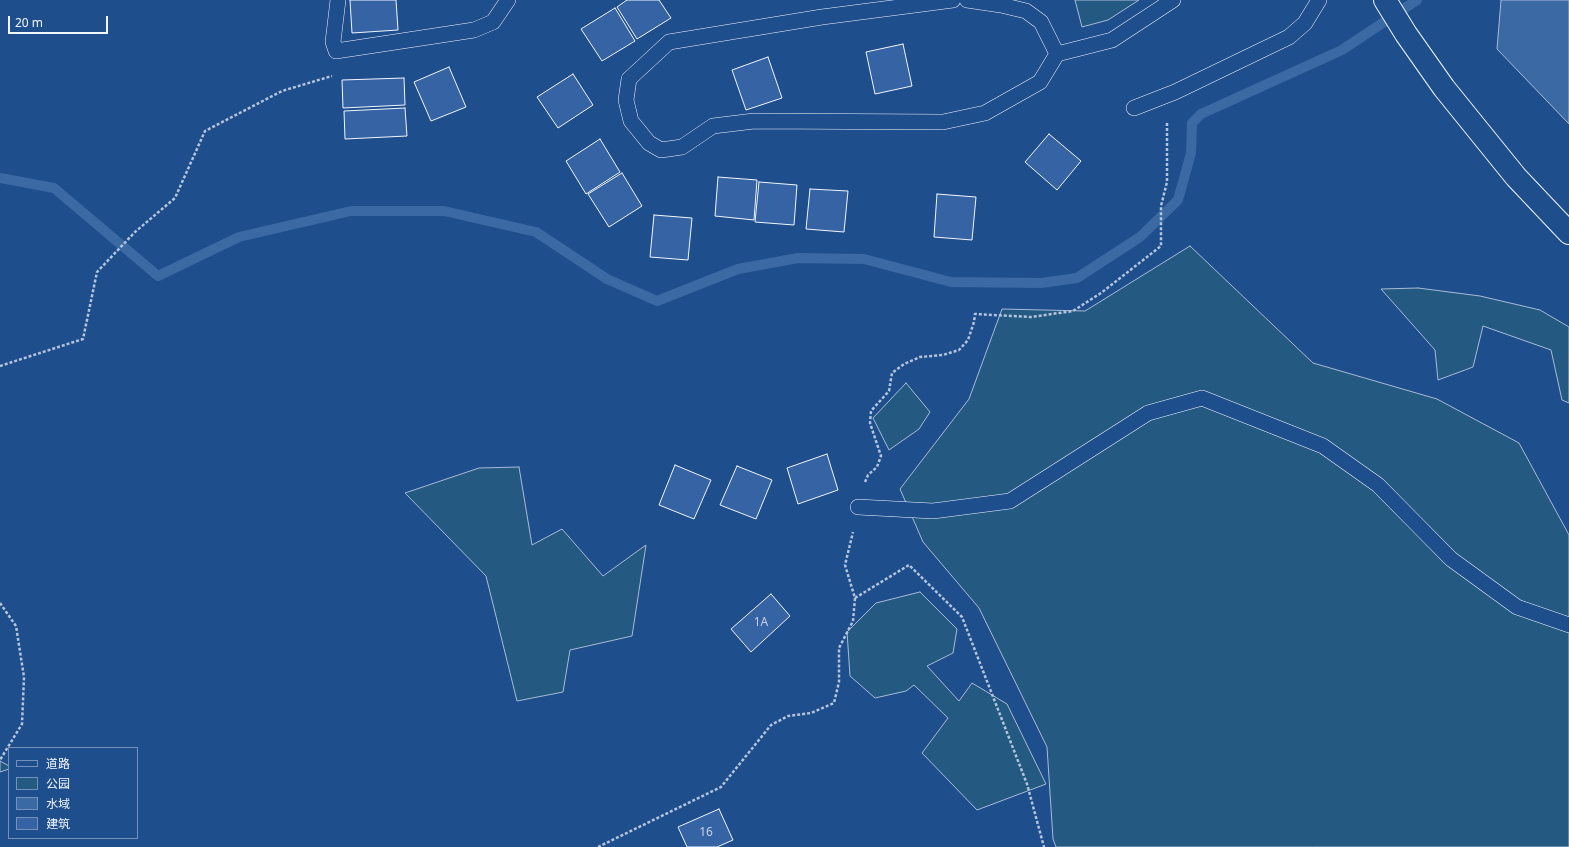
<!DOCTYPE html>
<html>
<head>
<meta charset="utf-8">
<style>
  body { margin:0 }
  #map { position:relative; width:1569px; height:847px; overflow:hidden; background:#1f4e8c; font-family:"Noto Sans","Noto Sans SC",sans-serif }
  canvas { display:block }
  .legend { position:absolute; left:8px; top:747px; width:130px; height:92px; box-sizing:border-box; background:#1f4e8c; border:1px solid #7391ba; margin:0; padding:5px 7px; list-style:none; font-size:12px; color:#f2f6ff }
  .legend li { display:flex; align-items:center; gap:8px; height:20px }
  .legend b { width:20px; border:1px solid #7391ba }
  .scale { position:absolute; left:8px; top:16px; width:100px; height:18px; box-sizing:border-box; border:2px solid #f2f6ff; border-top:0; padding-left:5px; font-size:12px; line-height:14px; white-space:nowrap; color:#f2f6ff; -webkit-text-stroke:3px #1f4e8c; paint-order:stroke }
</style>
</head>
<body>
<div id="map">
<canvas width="1569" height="847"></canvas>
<ul class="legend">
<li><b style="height:5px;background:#1f4e8c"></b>道路</li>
<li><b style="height:11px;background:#245a82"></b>公园</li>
<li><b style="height:11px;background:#3b69a3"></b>水域</li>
<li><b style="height:11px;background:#3563a3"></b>建筑</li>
</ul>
<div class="scale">20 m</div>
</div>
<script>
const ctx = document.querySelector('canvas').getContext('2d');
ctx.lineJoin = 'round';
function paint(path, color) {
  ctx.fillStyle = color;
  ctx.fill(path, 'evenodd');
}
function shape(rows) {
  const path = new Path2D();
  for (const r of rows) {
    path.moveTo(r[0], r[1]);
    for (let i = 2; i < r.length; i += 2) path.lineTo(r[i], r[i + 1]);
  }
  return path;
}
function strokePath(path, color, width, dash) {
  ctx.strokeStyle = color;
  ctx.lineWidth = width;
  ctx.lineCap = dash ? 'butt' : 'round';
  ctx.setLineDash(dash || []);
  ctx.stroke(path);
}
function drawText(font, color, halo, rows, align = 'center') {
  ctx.font = font + ' "Noto Sans",sans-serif';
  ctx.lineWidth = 3;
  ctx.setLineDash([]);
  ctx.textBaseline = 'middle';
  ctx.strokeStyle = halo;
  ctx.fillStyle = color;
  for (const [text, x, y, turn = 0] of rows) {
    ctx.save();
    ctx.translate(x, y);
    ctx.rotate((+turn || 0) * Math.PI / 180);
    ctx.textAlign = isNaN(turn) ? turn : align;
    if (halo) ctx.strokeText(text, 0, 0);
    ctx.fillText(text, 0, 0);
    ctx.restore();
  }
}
const green = shape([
  [1075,0,1139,0,1108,20,1082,27,1075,0],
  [1190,246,1313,363,1437,399,1519,443,1569,535,1569,847,1056,847,1053,839,1047,747,979,608,923,542,900,489,969,399,1002,309,1085,311,1190,246],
  [1418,288,1480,296,1540,310,1569,327,1569,403,1562,400,1551,350,1483,326,1473,367,1438,380,1435,350,1381,289,1418,288],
  [906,383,930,412,919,429,889,450,873,418,906,383],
  [519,467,532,545,562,529,603,576,646,545,632,636,570,650,563,692,517,701,486,576,405,493,479,468,519,467],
  [920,592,957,629,953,653,927,666,959,701,972,683,1007,704,1046,784,977,810,922,753,948,718,914,685,906,691,875,698,850,676,847,632,876,603,920,592],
  [0,761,9,766,9,769,0,772,0,761]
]);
paint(green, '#245a82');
strokePath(green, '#a8bbd7', 1);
const water = shape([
  [1501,0,1569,0,1569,124,1497,49,1501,0]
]);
paint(water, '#3b69a3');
strokePath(water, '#a8bbd7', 1);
strokePath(shape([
  [0,178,54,188,158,276,239,237,351,211,444,211,536,232,607,279,657,301,738,269,798,258,864,259,951,282,1041,283,1077,278,1140,237,1178,200,1191,153,1192,123,1201,114,1342,50,1417,0]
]), '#3b69a3', 10);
const building = shape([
  [350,0,396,0,398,30,352,33,350,0],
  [627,0,659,0,671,18,637,39,617,7,627,0],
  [615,8,635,41,602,61,581,29,615,8],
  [903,44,912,86,875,94,866,52,903,44],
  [768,57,782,98,746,110,732,70,768,57],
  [449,67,466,107,431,121,414,82,449,67],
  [573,74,593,105,558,128,537,97,573,74],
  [404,78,405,105,343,108,342,80,404,78],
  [405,108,407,136,345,139,344,111,405,108],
  [1049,134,1081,161,1057,190,1025,162,1049,134],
  [600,139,620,172,586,194,566,161,600,139],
  [622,173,642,206,609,227,588,194,622,173],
  [718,177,757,180,754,220,715,216,718,177],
  [759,182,797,185,794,225,755,222,759,182],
  [810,189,848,191,844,232,806,229,810,189],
  [937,194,976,197,972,240,934,237,937,194],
  [654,215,692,218,688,260,650,257,654,215],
  [827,454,838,490,798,504,787,468,827,454],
  [675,465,711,480,694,519,659,505,675,465],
  [737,466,772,480,756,519,720,505,737,466],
  [771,594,790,616,751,652,731,629,771,594],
  [719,809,733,840,717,847,687,847,678,827,719,809]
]);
paint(building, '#3563a3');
strokePath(building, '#f2f6ff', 1);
const lane = shape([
  [338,0,333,42,336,51,474,30,493,22,508,0],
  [953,0,822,17,669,42,629,79,626,100,631,121,649,143,661,150,682,147,713,126,754,121,943,122,985,113,1040,82,1057,54,1112,40,1173,0],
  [967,0,1001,5,1026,11,1041,22,1057,54],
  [1134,108,1175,92,1289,37,1305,23,1319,0],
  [858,507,933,511,1010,501,1148,413,1202,398,1323,446,1378,485,1451,559,1517,607,1569,625]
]);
const secondary = shape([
  [1385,0,1406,34,1444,88,1516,177,1569,233]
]);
strokePath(lane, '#f2f6ff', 16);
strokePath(secondary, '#f2f6ff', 24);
strokePath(shape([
  [0,366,83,339,97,272,135,232,175,198,205,131,282,91,332,76],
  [865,482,868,475,877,467,881,456,870,423,871,411,889,391,892,373,904,364,920,357,943,355,959,350,968,340,974,322,975,314,1031,317,1073,311,1101,293,1161,246,1161,206,1167,182,1167,122],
  [855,598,909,565,962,617,1027,784,1044,847],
  [0,603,16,626,24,677,22,724,0,760],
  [598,847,721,787,771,725,788,716,811,713,834,703,839,682,839,648,853,621,855,598,845,565,853,532]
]), '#b3c4dc', 2.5, [3, 2]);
strokePath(lane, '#1f4e8c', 15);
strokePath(secondary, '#1f4e8c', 22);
drawText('12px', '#c3d1e8', null, [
  ["1A",761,623],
  ["16",706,833]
]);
</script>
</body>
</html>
